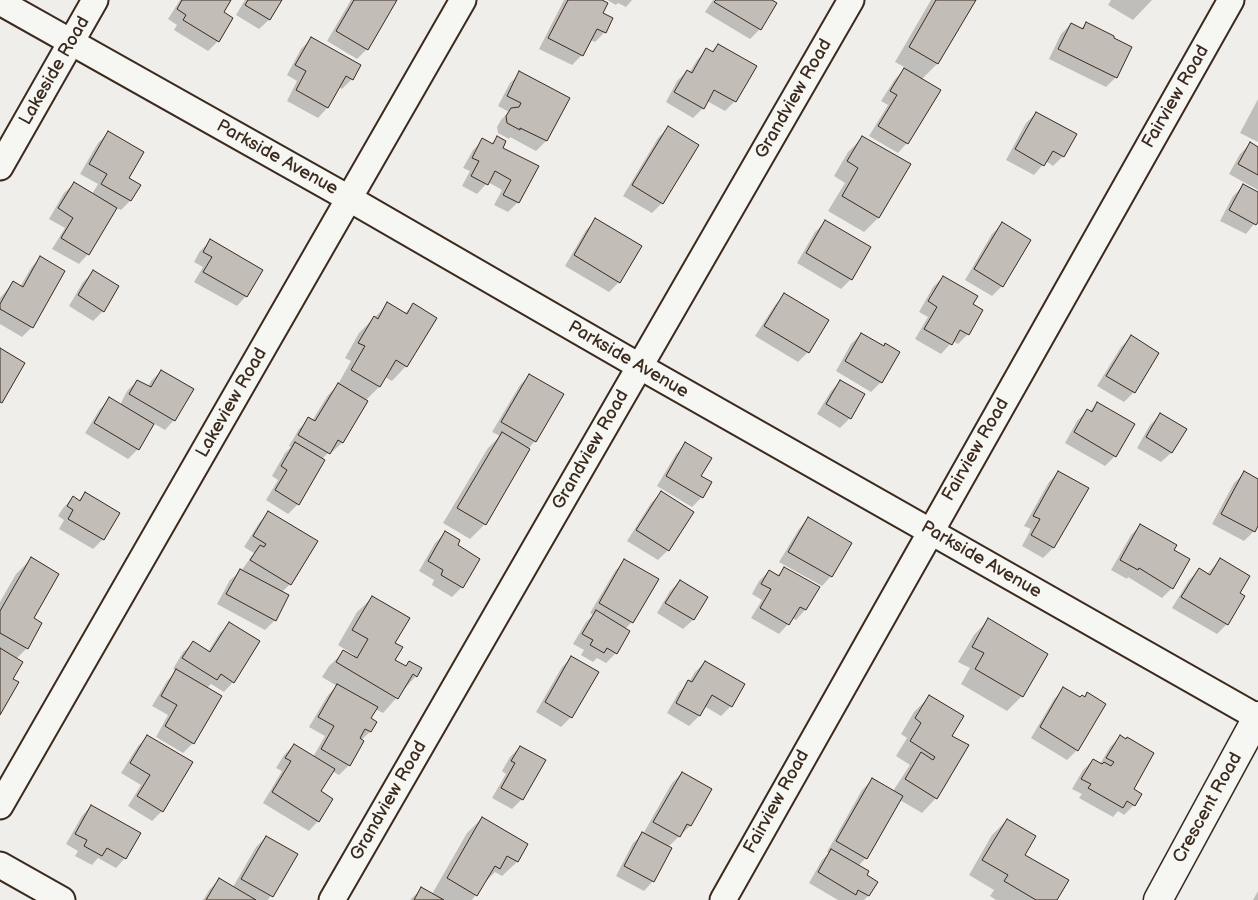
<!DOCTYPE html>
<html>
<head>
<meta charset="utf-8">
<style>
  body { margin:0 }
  canvas { display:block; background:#efeeea }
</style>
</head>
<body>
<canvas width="1258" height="900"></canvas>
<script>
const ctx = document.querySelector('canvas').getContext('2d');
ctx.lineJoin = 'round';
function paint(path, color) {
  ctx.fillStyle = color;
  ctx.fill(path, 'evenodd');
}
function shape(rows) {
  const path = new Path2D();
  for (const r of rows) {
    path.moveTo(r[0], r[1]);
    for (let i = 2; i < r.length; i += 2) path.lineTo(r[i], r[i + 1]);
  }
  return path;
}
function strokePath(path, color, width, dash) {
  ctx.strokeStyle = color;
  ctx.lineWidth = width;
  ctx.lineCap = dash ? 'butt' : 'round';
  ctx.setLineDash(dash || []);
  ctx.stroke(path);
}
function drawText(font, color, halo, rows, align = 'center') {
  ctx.font = font + ' "Balsamiq Sans",sans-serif';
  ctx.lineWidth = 4;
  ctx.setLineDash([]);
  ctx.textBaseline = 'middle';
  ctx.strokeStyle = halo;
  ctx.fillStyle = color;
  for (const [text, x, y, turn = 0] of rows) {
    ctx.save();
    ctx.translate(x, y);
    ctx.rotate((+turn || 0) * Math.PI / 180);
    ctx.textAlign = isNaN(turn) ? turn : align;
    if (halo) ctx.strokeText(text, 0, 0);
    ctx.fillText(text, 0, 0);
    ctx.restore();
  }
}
paint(shape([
  [180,0,230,0,222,13,218,41,208,51,174,30,177,25,168,19],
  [245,0,281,0,269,20,259,29,236,15],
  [351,0,396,0,367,49,357,59,327,41],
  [564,0,599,0,605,32,595,42,590,40,582,55,572,65,539,49],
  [607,0,632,0,626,7,618,3,616,5],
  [713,0,770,0,760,29,750,39,705,12],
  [931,0,975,0,937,64,921,80,907,143,898,153,869,136,888,105,881,101,895,79,906,68,895,62],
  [1111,0,1152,0,1133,20,1108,5],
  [1086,23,1130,48,1116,77,1106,87,1049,59,1061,34,1071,24,1081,29],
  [311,39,352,79,342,89,339,87,327,108,318,118,287,101,297,81,287,75,301,49],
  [718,45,735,101,725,111,707,101,703,108,693,118,666,102,677,81,687,71,689,73,697,60,707,50,711,52],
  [520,73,568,98,546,141,536,151,510,137,509,139,498,133,497,127,501,120,509,112,498,106,510,83],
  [1258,99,1258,142,1240,133],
  [1036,113,1063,156,1053,166,1046,161,1034,175,1006,160,1026,123],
  [668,128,662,203,652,213,623,196,658,138],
  [108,133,127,178,130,201,121,210,116,208,88,254,79,264,52,249,65,228,49,219,64,193,74,184,92,194,98,184,80,174,98,143],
  [863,137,878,218,864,232,828,211,845,183,834,176,848,152],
  [497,138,518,202,508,212,494,205,502,190,488,182,477,194,462,186,470,171,463,168,473,150,483,140,491,144],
  [1250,144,1258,148,1258,190,1229,174,1240,154],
  [1243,186,1258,193,1258,219,1246,234,1220,221,1233,196],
  [596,220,619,282,609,292,565,266,586,230],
  [825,222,851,279,841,289,797,263,815,232],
  [1002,224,1002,286,992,296,965,280,992,234],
  [210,241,246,296,237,306,194,282,203,267,194,262,200,251],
  [40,258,32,327,22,337,0,324,0,298,13,283,20,287,31,268],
  [93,272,103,311,93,321,69,306,83,282],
  [943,277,972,305,968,334,958,344,953,341,941,354,915,339,928,317,919,312,933,287],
  [785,295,827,321,808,352,798,362,755,336,775,305],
  [388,304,404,314,413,305,406,366,392,381,385,377,379,387,365,401,342,443,332,452,330,451,322,459,298,504,288,514,266,500,278,480,272,476,285,453,291,447,289,446,299,429,309,419,312,421,328,395,337,386,351,361,345,358,359,333],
  [861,334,881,382,871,392,836,371,851,344],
  [1131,337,1134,392,1124,402,1097,386,1121,347],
  [161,371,174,420,165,430,153,423,138,449,128,459,85,433,100,409,110,399,120,405,127,391,137,381,148,387,151,381],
  [530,375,535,441,528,449,485,524,470,539,443,523,488,448,500,436,492,432,520,385],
  [841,381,850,418,840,428,817,414,831,391],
  [1097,404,1115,456,1105,466,1065,443,1077,421,1087,411,1089,412],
  [1160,415,1171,453,1161,462,1137,448,1150,425],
  [686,444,702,497,692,507,657,486,676,454],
  [1059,472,1087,488,1053,548,1043,558,1022,546,1031,529,1024,526,1049,482],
  [1244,473,1258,480,1258,524,1254,531,1244,541,1212,524,1234,483],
  [661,493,668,550,658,560,627,541,651,503],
  [85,494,103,539,93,549,59,529,64,520,58,516,63,508,73,498,78,501],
  [268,513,290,584,282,592,275,620,265,630,217,604,230,580,241,571,254,553,244,547,259,523],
  [808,519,831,576,822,586,779,562,799,529],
  [1141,525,1173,550,1172,588,1162,598,1128,577,1127,579,1111,570,1131,535],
  [445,533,456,545,462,587,452,597,432,585,434,580,419,571,435,543],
  [31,559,32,619,41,624,27,648,16,659,0,712,0,602,16,574],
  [1220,560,1238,593,1227,624,1217,634,1172,608,1189,580,1199,570,1207,574],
  [625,561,632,622,625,629,616,653,606,663,597,658,593,662,581,655,584,650,573,644,586,622,593,615,590,613,615,571],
  [784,569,805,610,796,620,792,618,788,624,779,634,751,618,762,600,752,594,759,581,769,571,777,576],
  [680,581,693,620,683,629,657,613,670,591],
  [372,598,394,644,393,660,405,667,409,662,416,676,383,713,375,709,369,719,376,722,370,732,361,740,349,765,339,775,332,771,319,792,318,821,309,831,263,803,282,771,276,768,284,755,294,745,313,757,325,736,309,727,328,695,337,686,322,677,329,666,344,652,353,657,354,655,338,645,357,612],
  [988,620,1022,696,1007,711,961,684,970,668,958,662,974,635],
  [229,624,233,682,224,692,211,684,207,688,193,743,183,753,156,737,168,715,152,706,167,681,177,671,173,669,183,652,193,643,208,652,219,634],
  [572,657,571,717,561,727,536,712,562,667],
  [705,662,731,706,721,716,704,706,699,716,689,726,667,713,679,692,689,682,695,672],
  [1064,689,1080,699,1084,698,1088,694,1077,750,1067,760,1031,738,1054,699],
  [929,697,950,736,936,798,922,813,900,800,866,858,858,866,865,876,876,882,868,896,864,900,838,900,809,883,822,860,829,853,827,852,862,790,872,780,893,791,910,765,896,756,907,738,901,734,914,712],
  [148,736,162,811,152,821,128,806,141,785,121,773,138,746],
  [1120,737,1134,805,1124,815,1118,811,1113,817,1079,798,1082,794,1072,789,1083,770,1093,760,1100,764,1110,747],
  [520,747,522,799,512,809,492,798,506,774,502,771,510,757],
  [682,773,710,790,690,826,668,847,653,881,644,891,616,876,633,843,643,834,672,783],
  [91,806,125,858,116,868,98,858,92,865,75,856,78,851,66,844,82,816],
  [482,818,527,844,517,862,502,876,495,872,484,883,472,900,410,900,421,889,432,894,467,833],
  [1007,820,1023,855,1056,900,996,900,990,896,994,890,969,875,992,835],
  [266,837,296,855,268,900,203,900,210,889,220,879,233,887,256,847],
  [1258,891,1258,900,1253,900]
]), '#0003');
const building = shape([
  [182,0,231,0,224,12,233,18,219,42,183,20,186,15,177,9,182,0],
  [248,0,282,0,270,20,245,5,248,0],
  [354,0,397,0,368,50,336,31,354,0],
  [568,0,602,0,608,3,603,13,613,18,606,33,597,29,583,56,548,38,568,0],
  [716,0,772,0,777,3,761,30,714,2,716,0],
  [936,0,976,0,938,64,909,47,936,0],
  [1086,22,1114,36,1114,38,1132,47,1117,78,1058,49,1071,23,1083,29,1086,22],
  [311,37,361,65,353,80,346,76,328,108,296,90,306,71,295,65,311,37],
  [718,44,757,66,736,102,714,90,704,109,674,92,687,70,692,73,706,48,713,52,718,44],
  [904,68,941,90,908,144,878,126,897,95,890,91,904,68],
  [519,71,570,98,547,141,520,128,520,130,507,123,506,116,511,108,519,107,521,103,507,96,519,71],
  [1036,112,1077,134,1064,157,1053,151,1044,166,1015,149,1036,112],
  [668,126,699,145,663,204,632,185,668,126],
  [108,131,144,152,129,178,141,185,131,201,101,184,107,174,89,164,108,131],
  [497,136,506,141,503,148,539,166,519,203,503,195,511,180,495,171,488,185,471,176,479,161,472,158,482,138,493,144,497,136],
  [862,136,911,164,879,218,842,196,858,168,847,161,862,136],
  [1250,142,1258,147,1258,175,1238,164,1250,142],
  [74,182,117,208,89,255,61,238,73,218,58,208,74,182],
  [1243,184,1258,192,1258,222,1256,225,1229,210,1243,184],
  [595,218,642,246,620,283,574,255,595,218],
  [825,220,871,247,852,280,806,253,825,220],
  [1002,222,1031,240,1003,287,974,269,1002,222],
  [210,239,263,270,247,297,203,272,212,257,203,252,210,239],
  [40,256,65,271,33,328,0,309,0,304,13,281,23,287,40,256],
  [93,270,119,286,104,312,78,295,93,270],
  [943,276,978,296,973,304,983,310,969,335,960,330,952,345,924,329,937,307,928,301,943,276],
  [784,293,829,320,809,353,764,326,784,293],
  [387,302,407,314,413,303,437,318,407,367,396,360,380,387,351,370,365,346,358,343,374,316,378,319,387,302],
  [861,333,884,346,885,343,900,352,882,383,845,361,861,333],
  [1131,335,1159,353,1135,393,1106,376,1131,335],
  [0,348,25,363,2,403,0,402,0,348],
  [161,370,194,389,175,421,129,394,137,380,151,387,161,370],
  [529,374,564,394,536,442,501,422,529,374],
  [840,380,865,394,851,419,826,404,840,380],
  [338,383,368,401,343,443,338,440,330,454,298,435,308,417,315,421,338,383],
  [109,397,154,424,139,450,94,423,109,397],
  [1097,402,1135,424,1116,457,1074,432,1087,409,1092,412,1097,402],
  [1160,413,1187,429,1172,453,1146,437,1160,413],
  [502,432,530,449,486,525,457,508,502,432],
  [295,442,325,460,299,505,275,490,287,470,281,466,295,442],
  [685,442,712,458,701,476,712,482,703,498,666,476,685,442],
  [1058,471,1089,488,1054,548,1031,535,1040,519,1033,516,1058,471],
  [1244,471,1258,479,1258,526,1255,532,1221,514,1244,471],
  [661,491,694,512,669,551,636,530,661,491],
  [85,492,120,513,104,540,68,519,73,510,67,506,73,496,80,501,85,492],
  [268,511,318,541,291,585,250,560,260,545,264,547,266,544,253,536,268,511],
  [808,517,852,543,832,577,788,552,808,517],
  [1140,524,1177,545,1174,550,1190,559,1173,589,1139,568,1138,570,1120,560,1140,524],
  [445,531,460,540,458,545,480,559,463,588,441,575,443,570,428,561,445,531],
  [31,557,59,574,34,618,42,623,28,649,0,633,0,611,31,557],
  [1220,558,1250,576,1240,593,1245,596,1228,625,1181,597,1199,568,1210,575,1220,558],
  [624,559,659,579,633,623,599,603,624,559],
  [784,567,820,587,806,610,800,607,789,625,760,608,771,589,761,584,769,570,779,576,784,567],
  [240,569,289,595,276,621,226,594,240,569],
  [680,580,708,597,694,620,665,603,680,580],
  [372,596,410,618,395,643,403,647,395,660,406,666,409,661,422,668,417,677,413,674,398,699,336,662,343,650,357,658,368,639,352,630,372,596],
  [596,610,630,631,617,654,607,648,604,653,590,645,593,640,582,634,596,610],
  [988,618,1048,654,1023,697,975,669,984,653,972,647,988,618],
  [229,622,260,641,234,683,221,674,217,680,182,658,193,641,210,652,229,622],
  [0,648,23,662,13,679,19,682,0,715,0,648],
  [571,656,599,672,572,718,545,702,571,656],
  [705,661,745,684,732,707,712,695,700,716,676,703,688,680,692,682,705,661],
  [176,669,222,696,194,744,165,726,177,705,161,696,176,669],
  [337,684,378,707,371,718,377,722,371,732,365,729,360,738,364,741,350,766,321,749,334,726,318,717,337,684],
  [1063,687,1080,697,1082,695,1085,697,1087,692,1106,704,1078,751,1040,727,1063,687],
  [929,695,964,716,952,736,969,745,937,799,905,779,921,752,933,760,935,757,910,741,921,723,915,718,929,695],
  [147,735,193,762,163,812,137,796,150,775,130,763,147,735],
  [1120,735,1126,739,1127,737,1154,753,1134,789,1142,794,1135,806,1127,801,1123,808,1088,788,1091,784,1081,779,1093,759,1102,764,1104,762,1111,766,1114,762,1106,758,1120,735],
  [294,744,335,769,321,791,333,799,319,822,272,792,291,761,285,758,294,744],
  [520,746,546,760,523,800,501,788,515,763,511,761,520,746],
  [682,772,712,789,691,826,687,824,680,837,653,822,682,772],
  [872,778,903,796,867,859,836,841,872,778],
  [91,805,141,833,126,859,107,848,102,856,84,846,87,840,75,834,91,805],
  [482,817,528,844,518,862,507,856,500,869,495,866,477,896,447,878,482,817],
  [1007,819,1036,836,1025,855,1069,880,1057,900,1036,900,1004,881,1008,875,982,860,1007,819],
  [642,832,672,848,654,882,624,866,642,832],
  [266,836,298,854,273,897,241,879,266,836],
  [831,849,869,871,867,875,878,882,869,896,858,890,856,895,818,872,831,849],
  [219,878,256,900,206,900,219,878],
  [421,887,444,900,414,900,421,887]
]);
paint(building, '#c2bdb7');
strokePath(building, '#3b2a1e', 1);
const minor = shape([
  [0,2,350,199,639,366,1257,717],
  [0,167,95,0],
  [0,806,463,0],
  [0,865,62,900],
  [332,900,851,0],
  [723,900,1231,0]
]);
const tertiary = shape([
  [1158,900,1258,716]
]);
strokePath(minor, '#3b2a1e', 29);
strokePath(tertiary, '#3b2a1e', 31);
strokePath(minor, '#f6f6f2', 25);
strokePath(tertiary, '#f6f6f2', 28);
drawText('18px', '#3b2a1e', '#f6f6f2', [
  ["Lakeside Road",55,71,-60],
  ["Fairview Road",1176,97,-60],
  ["Grandview Road",794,99,-60],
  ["Parkside Avenue",277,158,29],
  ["Parkside Avenue",628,360,30],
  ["Lakeview Road",232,403,-60],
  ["Grandview Road",591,450,-60],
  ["Fairview Road",976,450,-60],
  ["Parkside Avenue",981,560,30],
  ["Grandview Road",389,801,-60],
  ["Fairview Road",777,802,-61],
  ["Crescent Road",1208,808,-61]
]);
</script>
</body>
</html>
